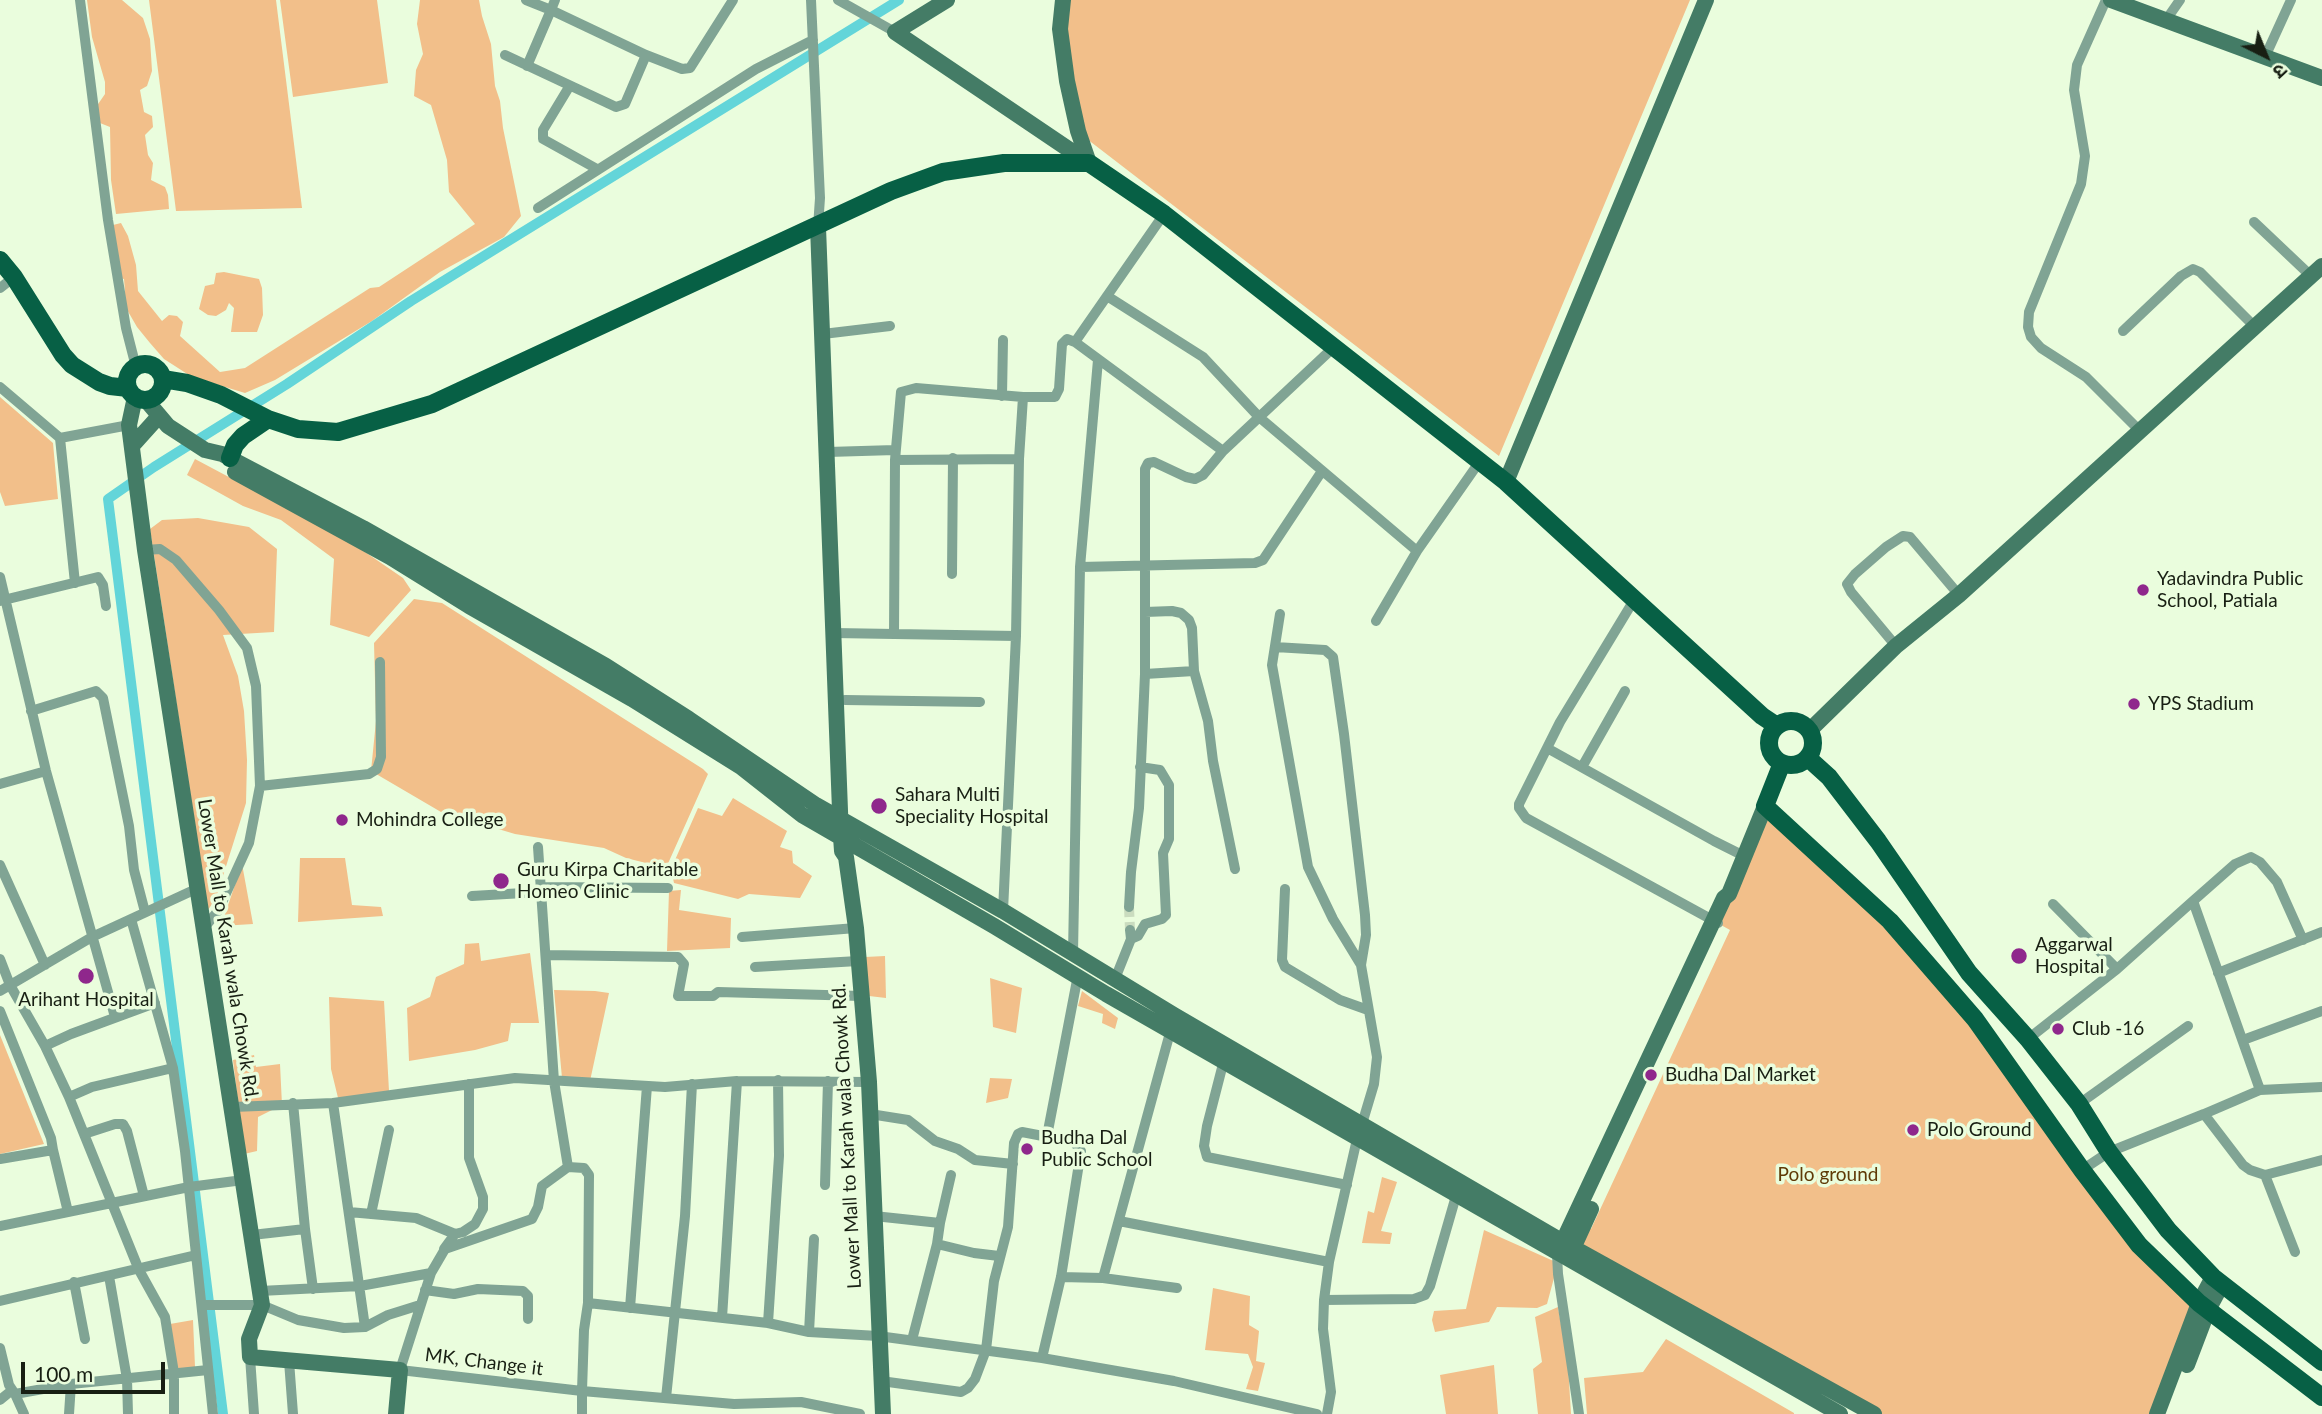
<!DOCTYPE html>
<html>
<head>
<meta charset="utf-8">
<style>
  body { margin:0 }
  #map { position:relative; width:2322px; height:1414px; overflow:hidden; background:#eafddd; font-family:Lato,"Noto Sans Devanagari",sans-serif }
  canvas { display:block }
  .north { position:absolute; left:2231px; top:21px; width:70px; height:70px; -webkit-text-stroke:5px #eafddd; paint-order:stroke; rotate:137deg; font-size:19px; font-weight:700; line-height:28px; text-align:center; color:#181f13 }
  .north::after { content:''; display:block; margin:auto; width:24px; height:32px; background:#181f13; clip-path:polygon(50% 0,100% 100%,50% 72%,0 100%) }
  .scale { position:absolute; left:21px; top:1362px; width:144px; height:32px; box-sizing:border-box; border:4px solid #181f13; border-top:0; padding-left:9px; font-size:21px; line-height:24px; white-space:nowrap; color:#181f13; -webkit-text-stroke:5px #eafddd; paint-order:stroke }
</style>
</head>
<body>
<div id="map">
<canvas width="2322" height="1414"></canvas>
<div class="north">उ</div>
<div class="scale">100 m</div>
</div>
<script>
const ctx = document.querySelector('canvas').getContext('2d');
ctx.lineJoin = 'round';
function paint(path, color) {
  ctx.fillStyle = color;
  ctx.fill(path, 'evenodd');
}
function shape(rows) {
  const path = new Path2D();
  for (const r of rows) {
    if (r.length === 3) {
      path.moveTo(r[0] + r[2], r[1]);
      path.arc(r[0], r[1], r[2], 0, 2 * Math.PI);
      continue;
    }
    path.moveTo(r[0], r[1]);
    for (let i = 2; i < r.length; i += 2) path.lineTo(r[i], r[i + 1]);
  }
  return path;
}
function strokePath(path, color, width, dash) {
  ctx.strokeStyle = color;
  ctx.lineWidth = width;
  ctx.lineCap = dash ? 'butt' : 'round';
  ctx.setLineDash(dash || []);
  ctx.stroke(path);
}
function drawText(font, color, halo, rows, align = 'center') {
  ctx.font = font + ' Lato,sans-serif';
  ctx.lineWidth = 7;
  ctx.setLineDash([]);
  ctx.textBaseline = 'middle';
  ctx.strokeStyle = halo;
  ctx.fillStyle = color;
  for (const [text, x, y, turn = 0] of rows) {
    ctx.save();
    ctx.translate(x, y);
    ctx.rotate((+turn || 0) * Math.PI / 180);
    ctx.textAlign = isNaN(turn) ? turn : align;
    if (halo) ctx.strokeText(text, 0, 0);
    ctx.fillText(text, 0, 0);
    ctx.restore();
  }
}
paint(shape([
  [87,0,122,0,143,18,150,39,152,71,147,86,140,90,144,112,152,116,153,127,145,135,148,155,153,163,151,180,165,187,168,195,169,209,116,214,111,180,110,127,100,123,94,110,105,94,105,82,92,37],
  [149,0,276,0,302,208,176,211],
  [280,0,377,0,388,83,293,97],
  [420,0,479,0,482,16,491,44,495,86,500,101,503,128,521,216,504,237,440,272,372,321,275,380,245,393,192,377,164,359,150,343,137,327,122,301,125,291,124,279,115,277,109,226,121,223,128,236,136,265,138,291,162,321,169,315,177,316,183,322,180,336,220,372,245,368,370,288,379,287,475,224,449,192,447,160,431,105,414,96,416,70,423,54,417,24],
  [1066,0,1690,0,1499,456,1087,139,1064,33],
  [224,272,259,279,262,288,263,315,257,332,231,332,234,308,229,303,226,310,216,316,208,315,199,309,205,286,214,284,216,273],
  [0,397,53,443,58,499,5,506,0,492],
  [195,459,349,541,403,578,411,590,369,637,330,625,334,559,281,520,243,506,187,475],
  [198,518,249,527,277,549,274,632,223,635,238,676,244,711,247,760,246,803,216,898,208,910,150,529,162,520],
  [414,599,442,603,703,769,708,774,666,868,626,858,604,848,515,834,441,812,371,771,376,721,374,643],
  [733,798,787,831,780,847,792,851,793,863,812,876,800,898,749,894,738,899,674,883,671,869,698,808,722,816],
  [1762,811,1890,921,2082,1170,2199,1303,2155,1414,1868,1414,1568,1253,1585,1225,1591,1229,1730,930,1712,920],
  [300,858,345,858,352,905,381,907,383,916,298,922],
  [242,864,253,924,221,926],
  [681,890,679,910,731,918,730,948,667,951,669,891],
  [479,943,481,961,530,953,539,1023,511,1023,508,1041,475,1050,409,1061,407,1008,430,997,436,977,464,964,465,944],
  [885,956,886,998,869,996,865,957],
  [990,978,1022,988,1016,1033,993,1027],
  [554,990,595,991,609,993,590,1081,562,1078],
  [1082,991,1118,1018,1115,1029,1102,1023,1103,1014,1078,1006],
  [329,997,384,1001,389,1091,339,1102,331,1069],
  [0,1035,44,1144,0,1154],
  [254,1055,256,1067,280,1064,282,1105,258,1117,257,1151,244,1154,233,1060],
  [990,1078,1012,1079,1008,1098,986,1103],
  [1382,1177,1397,1182,1381,1231,1392,1233,1390,1244,1362,1243,1368,1211,1374,1213],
  [1484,1230,1558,1263,1547,1304,1537,1308,1497,1307,1489,1322,1435,1332,1432,1320,1434,1311,1466,1309],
  [1213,1288,1250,1296,1249,1325,1259,1331,1256,1361,1265,1363,1258,1391,1246,1389,1253,1367,1248,1354,1205,1350],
  [1558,1307,1568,1365,1571,1414,1538,1414,1533,1369,1542,1362,1535,1317],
  [193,1320,195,1367,176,1369,170,1324],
  [1666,1339,1794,1413,1794,1414,1587,1414,1584,1378,1643,1372],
  [1494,1365,1498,1414,1446,1414,1440,1375]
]), '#f2bf8a');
strokePath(shape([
  [223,1414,108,499,154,467,287,384,411,301,899,0]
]), '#63d5d9', 10);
strokePath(shape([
  [1129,907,1130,930]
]), '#cadcbf', 10, [10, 5]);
strokePath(shape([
  [80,0,108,220,126,328,136,367],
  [526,0,551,10,555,0],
  [811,0,820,198,818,227],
  [838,0,895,32],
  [2106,0,2077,65,2074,90,2085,156,2081,184,2029,312,2028,327,2031,337,2041,348,2086,377,2141,432],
  [2166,20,2180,0],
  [505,55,616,107,625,104,646,55],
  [2265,57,2291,0],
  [527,66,551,10,646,55,682,69,690,68,733,0],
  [569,87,543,130,543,139,597,169],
  [538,208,756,69,813,40],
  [2254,222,2311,276],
  [0,288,14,277],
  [1107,296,1203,357,1259,417,1417,551],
  [2123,331,2181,276,2193,269,2200,272,2255,327],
  [823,334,890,326],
  [1075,342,1223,451,1334,347],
  [0,387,60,438,129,425],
  [1002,396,1003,340],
  [60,438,75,583],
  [828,452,895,450],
  [895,460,1019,459],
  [145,550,160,549,176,560,219,610,247,648,256,686,260,786,249,843,218,911,203,929],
  [1080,567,1255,563,1263,560,1322,471],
  [952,574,953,458],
  [0,577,46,771,115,1017],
  [1634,600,1560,722,1519,804,1519,808,1526,818,1718,923],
  [0,601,98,577,103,585,106,606],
  [1145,612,1172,611,1181,613,1189,620,1192,628,1194,671,1208,721,1213,761,1235,869],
  [1280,614,1272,665,1308,867,1333,919,1361,965],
  [1376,621,1417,551,1480,461],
  [834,633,1016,636],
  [894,634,895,460,901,392,916,388,1023,397,1055,397,1059,389,1062,344,1067,339,1075,342,1164,214],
  [1896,646,1851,592,1847,584,1855,574,1886,547,1903,536,1910,537,1959,595],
  [1275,647,1325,650,1333,657,1344,734,1365,915,1366,935,1361,965,1377,1057,1374,1084,1362,1124],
  [1145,674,1194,671],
  [845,700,980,702],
  [31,711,96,691,103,698,129,826,134,870,145,912],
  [1547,748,1714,841,1744,856],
  [1582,767,1625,691],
  [0,784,46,771],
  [260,786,369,774,377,769,381,757,380,662],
  [538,847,554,1081,568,1167],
  [0,865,45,965],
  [540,887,668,888],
  [1285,889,1282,960,1285,967,1340,1000,1368,1010],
  [472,896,541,892],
  [2193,901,2235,864,2251,857,2260,862,2277,882,2303,940],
  [2053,904,2117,969],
  [1129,907,1131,872,1139,808,1145,674,1145,469,1148,463,1154,462,1186,477,1195,479,1203,475,1223,451],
  [1003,911,1016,636,1019,459,1023,397],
  [131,919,173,1068,185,1151,213,1414],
  [742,937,856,928],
  [1131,939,1138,936,1145,924,1162,919,1166,915,1163,853,1169,839,1169,785,1160,770,1140,767],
  [1073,954,1080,567,1098,360],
  [547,955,678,957,684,964,678,996,713,996,718,992,861,996],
  [0,959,10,985,45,1046,69,1097,139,1270,165,1317,174,1373,174,1414],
  [755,967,858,961],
  [2218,973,2322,932],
  [1115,979,1131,939,1130,930],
  [0,991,92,937,196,889],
  [0,1011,51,1138,53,1150,0,1159],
  [2028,1039,2117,969,2193,901,2260,1090,2322,1087],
  [2243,1040,2322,1011],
  [45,1046,71,1034,155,1003],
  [1224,1060,1207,1126,1204,1146,1207,1157,1347,1185],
  [69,1097,92,1087,173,1068],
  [333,1103,365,1327],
  [2079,1104,2188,1026],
  [233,1107,333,1103,515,1078,665,1087,737,1081,869,1082],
  [870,1114,908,1120,935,1141,958,1149,975,1160,1013,1164],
  [2204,1114,2260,1090],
  [84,1134,115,1124,123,1124,127,1131,144,1196],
  [1047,1136,1078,975],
  [1357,1139,1329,1262,1324,1300,1414,1299,1425,1295,1430,1286,1456,1196],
  [53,1150,68,1212],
  [2082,1170,2109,1152,2204,1114,2243,1165,2250,1170,2265,1175,2322,1160],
  [2265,1175,2295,1252],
  [825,1185,828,1081],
  [349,1212,416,1218,455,1234],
  [371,1214,389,1130],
  [874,1216,940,1223,951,1175],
  [1119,1221,1329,1262],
  [0,1226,189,1187,243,1180],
  [305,1229,313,1289],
  [252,1235,305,1229,293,1103],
  [937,1244,974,1253,999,1256],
  [444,1249,455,1234,463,1232,475,1224,483,1209,483,1197,469,1158,469,1084],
  [1557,1254,1558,1274,1579,1414],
  [109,1276,127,1379,128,1414],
  [1061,1277,1103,1278,1177,1288],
  [1103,1278,1171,1029],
  [74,1282,85,1339],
  [425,1290,454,1294,478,1289,523,1291,528,1296,528,1319],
  [260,1291,360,1286,431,1273],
  [1324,1300,1323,1329,1331,1392,1327,1414],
  [0,1301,196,1255],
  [588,1303,584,1330,582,1391,400,1370,431,1273,445,1249,532,1219,538,1207,542,1186,568,1167,584,1168,589,1175,588,1303,768,1323,809,1332,878,1336,1042,1358,1174,1381,1317,1414],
  [202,1305,262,1305,298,1320,344,1328,365,1327,388,1315,420,1305],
  [630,1308,647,1086],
  [722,1318,737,1081],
  [768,1323,779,1156,778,1080],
  [809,1332,814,1239],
  [912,1340,937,1244,940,1223],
  [0,1348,9,1385,15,1394,71,1384,208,1370],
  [250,1357,254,1414],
  [289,1361,293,1414],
  [881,1381,961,1392,968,1388,975,1379,986,1350,994,1281,1008,1227,1014,1143,1018,1134,1022,1132,1074,1142,1081,1151,1061,1277,1042,1358],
  [15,1394,24,1414],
  [666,1398,685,1216,692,1084],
  [0,1400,11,1391],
  [69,1414,71,1384],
  [582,1414,582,1391,734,1404,801,1402,860,1414]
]), '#80a494', 10);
strokePath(shape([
  [947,0,895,32,1089,163],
  [1063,0,1060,29,1067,81,1078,131,1089,163],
  [2111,0,2322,78],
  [818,227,841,837,842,851,846,857,856,928,869,1082,883,1414],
  [135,397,129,425,145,550,262,1305,249,1339,250,1357,400,1370,396,1414],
  [146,400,168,426,205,450,222,454,363,528,606,666,689,719,816,805,1003,911,1174,1015,1563,1242,1874,1414],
  [132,446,159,416],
  [235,472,390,557,469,606,632,699,741,767,802,815,994,926,1106,994,1840,1414],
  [1506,482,1706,0],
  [1809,731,1896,646,1959,595,2322,266],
  [1558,1252,1724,898,1729,894,1765,806],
  [1570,1255,1591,1209],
  [2187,1365,2208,1310,2222,1284],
  [2157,1414,2199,1303,2213,1277]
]), '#447c66', 16);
strokePath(shape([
  [0,260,14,277,63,355,72,365,99,382,110,386,128,388],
  [145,382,18],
  [163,379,187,383,221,395,268,419,298,429,338,432,432,404,891,191,943,172,1004,163,1089,163,1164,214,1506,482,1762,716,1777,726],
  [230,458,235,445,243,436,268,419],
  [1791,743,22],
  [1808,758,1829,777,1878,841,1969,973,2028,1039,2079,1104,2109,1152,2168,1230,2213,1277,2322,1362],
  [1782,763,1765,806,1890,921,1975,1019,2082,1170,2139,1245,2199,1303,2322,1397]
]), '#076045', 18);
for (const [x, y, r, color] of [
  [2143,590,7,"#8f278c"],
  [2134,704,7,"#8f278c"],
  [879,806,9,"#8f278c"],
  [342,820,7,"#8f278c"],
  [501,881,9,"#8f278c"],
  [2019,956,9,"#8f278c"],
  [86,976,9,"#8f278c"],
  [2058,1029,7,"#8f278c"],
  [1651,1075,7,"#8f278c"],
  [1913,1130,7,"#8f278c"],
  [1027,1149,7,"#8f278c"]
]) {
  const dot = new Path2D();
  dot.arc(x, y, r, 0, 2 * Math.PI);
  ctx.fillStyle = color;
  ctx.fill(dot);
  strokePath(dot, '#eafddd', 2.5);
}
drawText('19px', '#181f13', '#eafddd', [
  ["Yadavindra Public",2157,579],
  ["School, Patiala",2157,601],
  ["YPS Stadium",2148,704],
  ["Sahara Multi",895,795],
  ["Speciality Hospital",895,817],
  ["Mohindra College",356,820],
  ["Guru Kirpa Charitable",517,870],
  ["Homeo Clinic",517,892],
  ["Aggarwal",2035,945],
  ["Hospital",2035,967],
  ["Arihant Hospital",86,1000,"center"],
  ["Club -16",2072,1029],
  ["Budha Dal Market",1665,1075],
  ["Polo Ground",1927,1130],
  ["Budha Dal",1041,1138],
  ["Public School",1041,1160]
], 'left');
drawText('19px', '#181f13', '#eafddd', [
  ["Lower Mall to Karah wala Chowk Rd.",228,950,81],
  ["Lower Mall to Karah wala Chowk Rd.",847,1136,-93],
  ["MK, Change it",484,1362,7]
]);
drawText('19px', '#5f3a07', '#eafddd', [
  ["Polo ground",1828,1175]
]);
</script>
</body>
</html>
